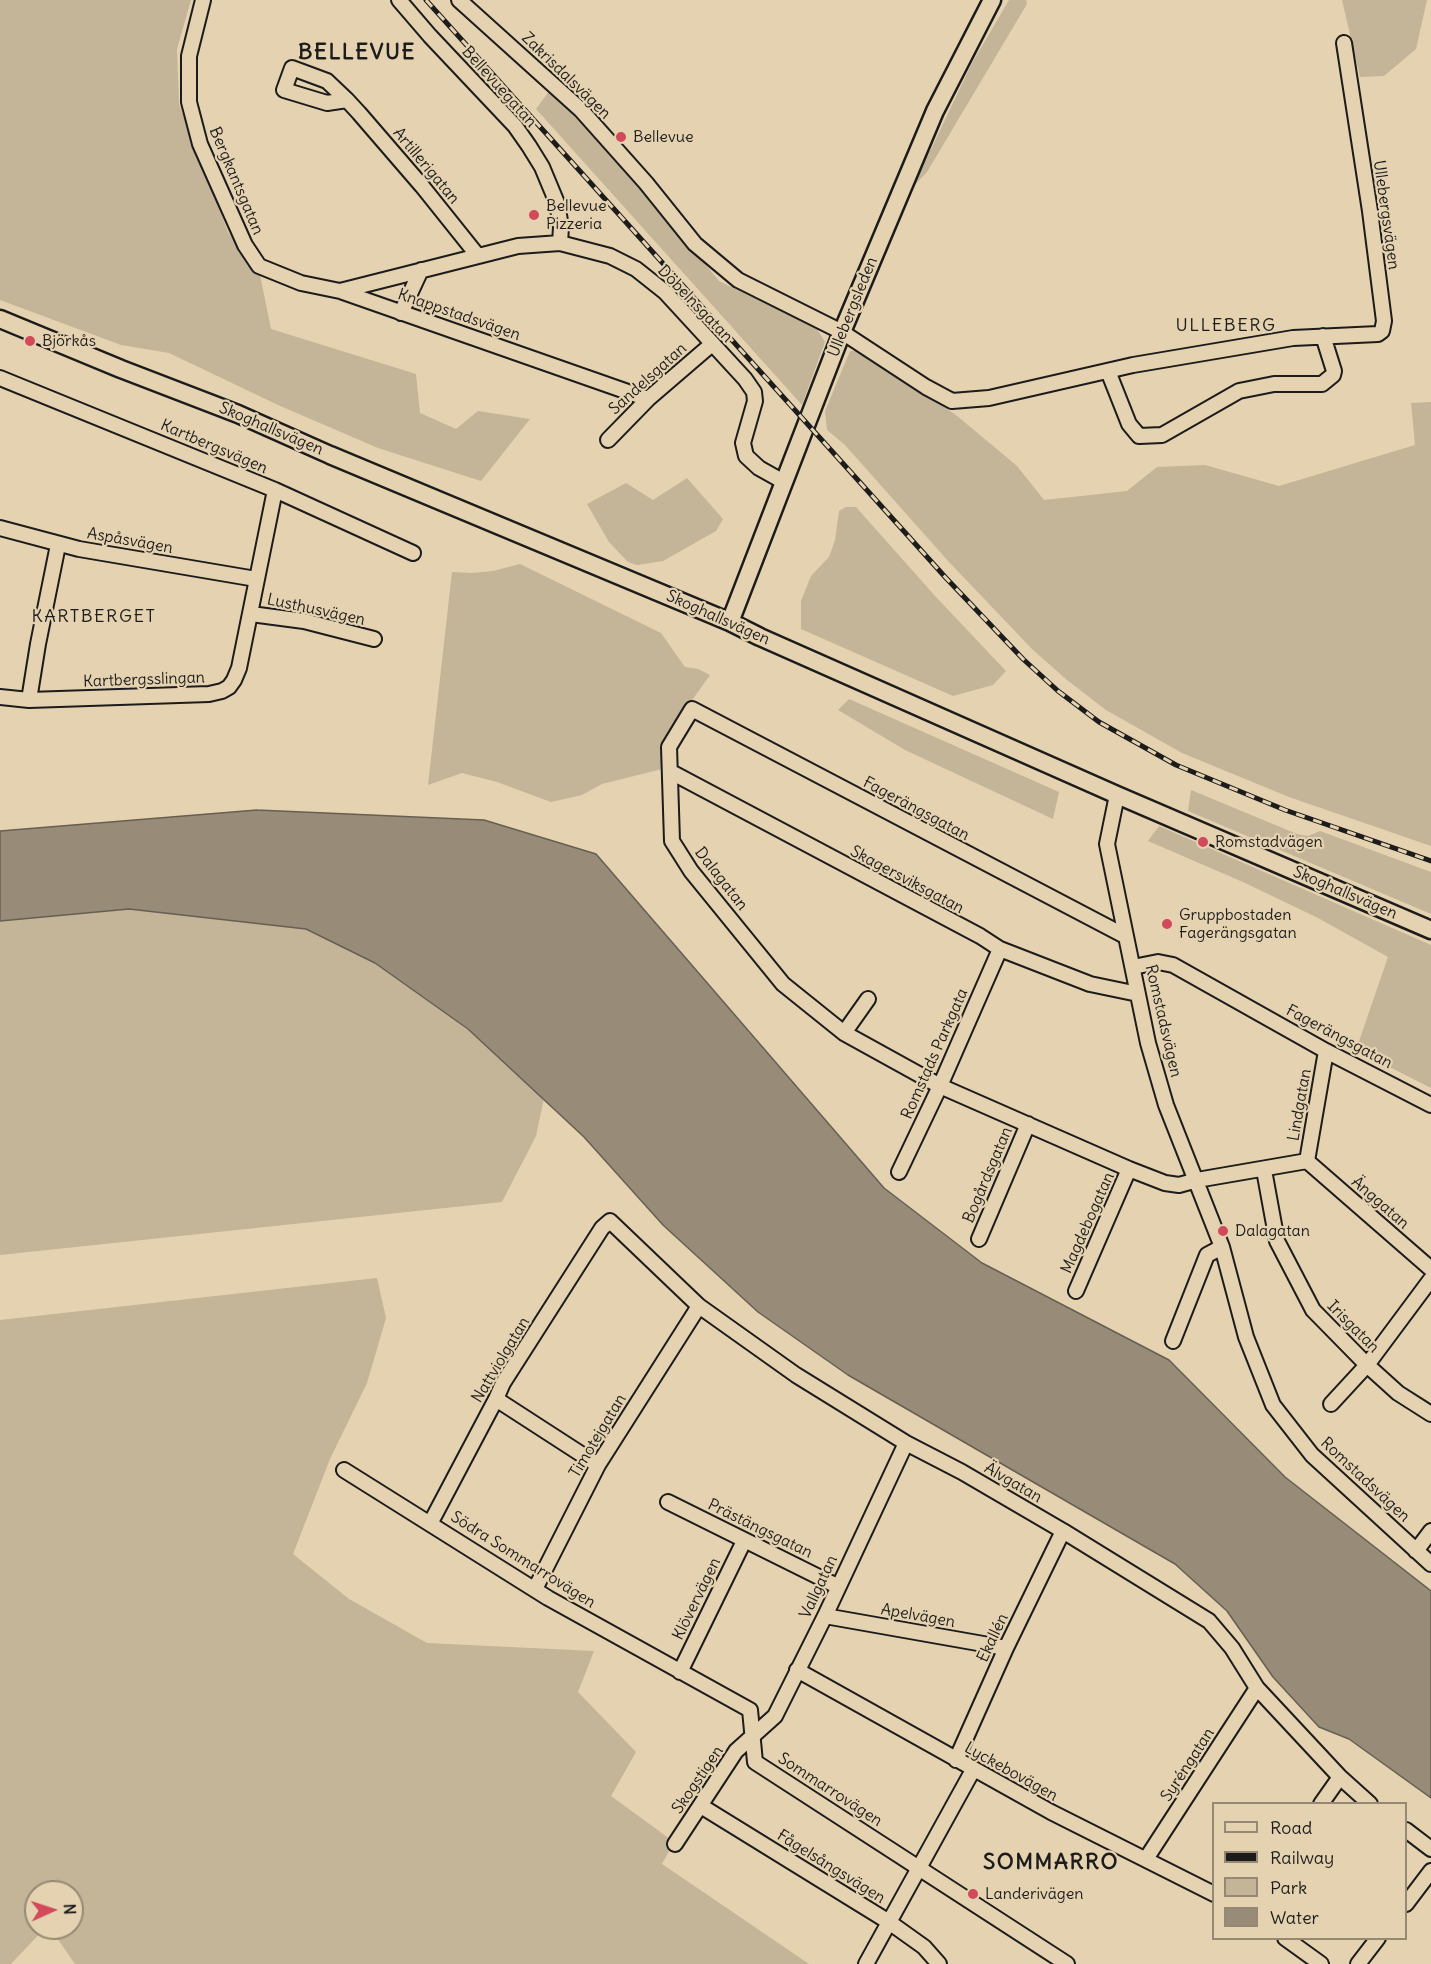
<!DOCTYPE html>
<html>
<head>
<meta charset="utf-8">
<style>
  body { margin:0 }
  #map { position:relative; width:1431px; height:1964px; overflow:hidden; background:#e5d2b0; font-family:Delius,sans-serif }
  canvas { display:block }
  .legend { position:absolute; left:1212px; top:1802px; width:195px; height:138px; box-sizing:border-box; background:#e5d2b0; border:2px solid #958975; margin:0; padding:8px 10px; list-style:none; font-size:18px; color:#1c1c1c }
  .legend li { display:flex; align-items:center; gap:12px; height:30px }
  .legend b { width:30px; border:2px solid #958975 }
  .north { position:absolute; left:24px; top:1880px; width:60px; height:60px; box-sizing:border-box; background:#e5d2b0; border:2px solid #958975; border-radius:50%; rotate:87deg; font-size:16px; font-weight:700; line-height:24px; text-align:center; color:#1c1c1c }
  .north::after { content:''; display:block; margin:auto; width:21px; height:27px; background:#d1495b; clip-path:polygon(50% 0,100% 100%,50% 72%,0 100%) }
</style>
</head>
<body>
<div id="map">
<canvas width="1431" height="1964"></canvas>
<ul class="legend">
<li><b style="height:8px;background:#e5d2b0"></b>Road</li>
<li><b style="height:8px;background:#1c1c1c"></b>Railway</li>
<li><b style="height:16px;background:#c4b498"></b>Park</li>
<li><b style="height:16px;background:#988c78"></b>Water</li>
</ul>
<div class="north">N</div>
</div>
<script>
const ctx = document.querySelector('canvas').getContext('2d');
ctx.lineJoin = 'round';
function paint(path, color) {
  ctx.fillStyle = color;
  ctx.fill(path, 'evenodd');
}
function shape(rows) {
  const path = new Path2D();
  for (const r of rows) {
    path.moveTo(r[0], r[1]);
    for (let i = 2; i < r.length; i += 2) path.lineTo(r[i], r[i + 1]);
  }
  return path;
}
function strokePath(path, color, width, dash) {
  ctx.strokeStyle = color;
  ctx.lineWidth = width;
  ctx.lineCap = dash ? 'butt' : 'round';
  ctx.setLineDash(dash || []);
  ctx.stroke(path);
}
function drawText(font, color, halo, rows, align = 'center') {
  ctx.font = font + ' Delius,sans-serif';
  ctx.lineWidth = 4.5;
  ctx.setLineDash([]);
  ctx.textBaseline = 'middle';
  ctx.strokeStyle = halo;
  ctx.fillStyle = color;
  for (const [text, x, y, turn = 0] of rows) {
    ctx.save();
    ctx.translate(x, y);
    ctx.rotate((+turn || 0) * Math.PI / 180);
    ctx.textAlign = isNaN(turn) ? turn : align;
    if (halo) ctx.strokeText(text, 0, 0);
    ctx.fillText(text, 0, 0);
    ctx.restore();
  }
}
paint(shape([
  [0,0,191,0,177,49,179,104,228,232,260,275,271,329,416,374,420,413,456,429,478,411,530,419,481,481,378,448,278,405,169,353,121,345,0,300],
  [1009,0,1026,0,1027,4,927,172,913,187,972,63],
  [1342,0,1427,0,1416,49,1384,76,1360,77],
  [550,90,651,198,719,281,817,329,825,342,802,405,536,109],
  [850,351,860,351,956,415,1017,466,1044,500,1127,491,1157,467,1205,465,1279,486,1415,445,1411,403,1431,402,1431,846,1289,797,1182,753,1106,710,1067,680,1032,649,949,562,845,445,827,430,825,411],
  [687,478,723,519,716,531,663,561,637,565,628,562,609,542,587,504,626,483,653,500],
  [846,507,856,507,936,597,1006,671,993,685,953,696,801,629,801,601,811,576,829,557,835,540,839,511],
  [520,564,661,633,685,667,698,669,710,675,661,744,662,769,602,784,582,795,551,802,497,782,462,773,428,785,452,572,472,573,493,571],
  [849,699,1059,792,1053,819,905,750,838,710],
  [1191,790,1297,834,1308,836,1320,831,1431,872,1431,914,1188,811],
  [1159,826,1431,945,1431,1088,1356,1050,1388,957,1318,918,1243,882,1148,841],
  [129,909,306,929,375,963,468,1029,544,1098,536,1136,502,1202,0,1255,0,921],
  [377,1278,386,1318,367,1383,330,1459,293,1554,349,1599,427,1643,594,1651,578,1692,636,1752,611,1796,674,1842,662,1864,809,1964,75,1964,50,1928,72,1928,72,1892,36,1892,36,1928,45,1928,11,1964,0,1964,0,1320]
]), '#c4b498');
const water = shape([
  [257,810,484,820,596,854,884,1188,982,1263,1169,1360,1285,1477,1431,1591,1431,1798,1349,1739,1319,1727,1273,1677,1227,1611,1175,1564,848,1375,758,1312,663,1225,584,1137,468,1029,375,963,306,929,129,909,0,921,0,831,257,810]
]);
paint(water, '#988c78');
strokePath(water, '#665f53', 1.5);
const minor = shape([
  [203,0,189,56,189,102,200,144,245,245,259,266,301,283,340,291,648,399],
  [399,0,430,36,515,126,529,146,542,167,557,203,561,227,560,243],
  [459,0,581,110,646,183,695,244,738,280,842,332,926,387,952,401,989,398,1133,365,1293,338,1378,334,1382,331,1384,321,1370,211,1344,43],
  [347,100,327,103,284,90,292,68,327,81,347,100,359,113,422,186,478,256],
  [340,291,518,246,560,243,610,256,636,269,665,292,745,379,754,392,755,401,743,443,746,456,759,468,784,482],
  [401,313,421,270],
  [1108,371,1129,424,1139,436,1162,435,1239,391,1274,384,1322,384,1333,375,1334,371,1323,336],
  [0,378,275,490,413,553],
  [608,440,648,399,712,344],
  [0,528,79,549,256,579],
  [251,614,304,621,374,639],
  [0,697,29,700,209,694,222,691,229,687,234,680,239,668,275,490],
  [29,700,38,644,58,545],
  [671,772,980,936,1000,949,1090,984,1138,994],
  [1117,795,1107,844,1148,1043,1166,1105,1222,1247,1246,1337,1273,1405,1312,1455,1431,1564],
  [1125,936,692,709,669,747,672,841,691,871,783,984,844,1033,940,1086,1129,1169,1165,1183,1179,1185,1197,1180,1307,1161,1326,1051],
  [1133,967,1158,962,1173,965,1326,1051,1431,1105],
  [844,1033,868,999],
  [1307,1161,1431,1269],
  [1264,1170,1277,1241,1313,1310,1367,1365,1398,1393,1431,1414],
  [899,1172,940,1086,1000,949],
  [979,1239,1028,1124],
  [1076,1291,1129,1169],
  [1173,1341,1207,1255,1222,1247],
  [496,1399,598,1465],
  [1331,1404,1367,1365,1431,1279],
  [344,1470,548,1598,750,1710,755,1762,1067,1964],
  [668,1502,837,1586],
  [431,1522,496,1399,503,1383,602,1228,610,1221,699,1306,796,1375,906,1443,962,1472,1063,1531,1209,1621,1232,1648,1257,1688,1340,1777,1370,1804],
  [1416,1551,1431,1531],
  [535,1589,598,1465,699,1306],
  [825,1616,1006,1648],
  [797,1670,1051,1812,1214,1894],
  [680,1672,744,1541],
  [956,1760,1006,1648,1063,1531],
  [1321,1804,1340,1777],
  [701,1806,889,1922,924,1947,939,1964],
  [1406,1830,1431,1849],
  [675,1844,736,1751,775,1716,825,1616,906,1443],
  [1146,1859,1257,1688],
  [1406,1904,1431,1871],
  [1285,1938,1321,1964],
  [866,1964,973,1770],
  [1358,1964,1378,1938]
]);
const major = shape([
  [0,319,121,369,238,414,330,455,730,622,760,637,1117,795,1431,930],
  [730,622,842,332,935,111,992,0]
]);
strokePath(minor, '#1c1c1c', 18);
strokePath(major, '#1c1c1c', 21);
strokePath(minor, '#e5d2b0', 14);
strokePath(major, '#e5d2b0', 16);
const rail = shape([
  [426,0,946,578,1023,659,1058,691,1099,722,1176,765,1285,810,1431,861]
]);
strokePath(rail, '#1c1c1c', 5);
strokePath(rail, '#e5d2b0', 3, [9]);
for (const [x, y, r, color] of [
  [621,137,6,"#d1495b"],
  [534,215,6,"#d1495b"],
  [30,341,6,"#d1495b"],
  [1203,842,6,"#d1495b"],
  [1167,924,6,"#d1495b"],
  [1223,1231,6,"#d1495b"],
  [973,1894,6,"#d1495b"]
]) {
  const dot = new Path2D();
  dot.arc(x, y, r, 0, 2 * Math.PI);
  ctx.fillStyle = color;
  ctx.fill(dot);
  strokePath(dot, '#e5d2b0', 2);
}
drawText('16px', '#1c1c1c', '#e5d2b0', [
  ["Zakrisdalsvägen",566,76,44],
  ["Bellevuegatan",499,87,48],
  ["Artillerigatan",426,166,50],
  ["Bergkantsgatan",236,181,67],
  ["Ullebergsvägen",1386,215,82],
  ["Döbelnsgatan",695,304,46],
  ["Ullebergsleden",853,307,-68],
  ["Knappstadsvägen",459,315,19],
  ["Sandelsgatan",648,379,-42],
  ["Skoghallsvägen",271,429,23],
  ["Kartbergsvägen",214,447,23],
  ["Aspåsvägen",130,541,10],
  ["Lusthusvägen",316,610,12],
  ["Skoghallsvägen",718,618,24],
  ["Kartbergsslingan",144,680,-2],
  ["Fagerängsgatan",916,809,28],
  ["Dalagatan",721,879,52],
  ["Skagersviksgatan",907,880,28],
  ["Skoghallsvägen",1345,893,23],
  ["Romstadsvägen",1163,1021,77],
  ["Fagerängsgatan",1339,1037,28],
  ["Romstads Parkgata",935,1054,-66],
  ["Lindgatan",1300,1105,-80],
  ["Bogårdsgatan",988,1175,-67],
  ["Änggatan",1380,1203,41],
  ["Magdebogatan",1088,1223,-66],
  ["Irisgatan",1353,1327,45],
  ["Nattviolgatan",501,1360,-59],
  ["Timotejgatan",598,1436,-59],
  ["Romstadsvägen",1365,1480,43],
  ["Älvgatan",1013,1483,30],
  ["Prästängsgatan",760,1529,26],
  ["Södra Sommarrovägen",523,1560,32],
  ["Vallgatan",819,1587,-65],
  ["Klövervägen",697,1599,-64],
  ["Apelvägen",918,1616,10],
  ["Ekallén",993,1638,-65],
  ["Syréngatan",1188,1765,-57],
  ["Lyckebovägen",1011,1772,29],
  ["Skogstigen",698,1780,-56],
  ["Sommarrovägen",830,1790,33],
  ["Fågelsångsvägen",831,1867,32]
]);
drawText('16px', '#1c1c1c', '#e5d2b0', [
  ["Bellevue",633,137],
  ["Bellevue",546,206],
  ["Pizzeria",546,224],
  ["Björkås",42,341],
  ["Romstadvägen",1215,842],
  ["Gruppbostaden",1179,915],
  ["Fagerängsgatan",1179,933],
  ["Dalagatan",1235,1231],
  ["Landerivägen",985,1894]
], 'left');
ctx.letterSpacing = '1.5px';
drawText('18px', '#1c1c1c', '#e5d2b0', [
  ["ULLEBERG",1226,326],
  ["KARTBERGET",94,617]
]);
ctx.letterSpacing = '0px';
ctx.letterSpacing = '1.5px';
drawText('bold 22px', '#1c1c1c', '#e5d2b0', [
  ["BELLEVUE",357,53],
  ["SOMMARRO",1051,1863]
]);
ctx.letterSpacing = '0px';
</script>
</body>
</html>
